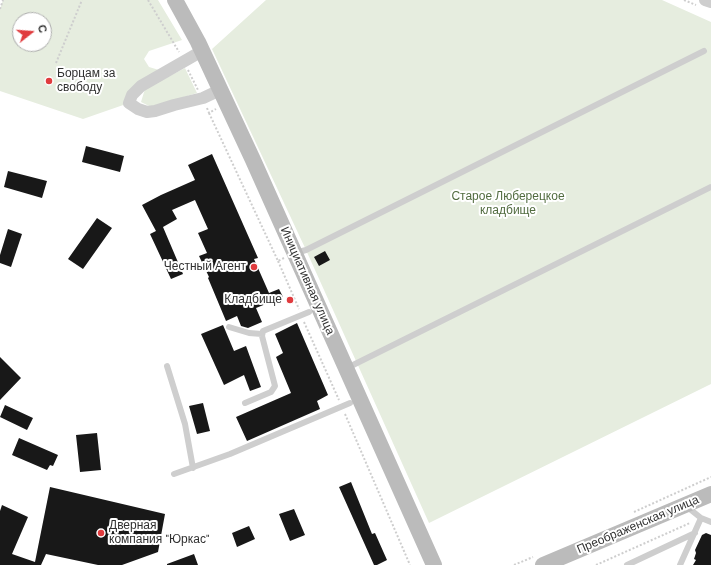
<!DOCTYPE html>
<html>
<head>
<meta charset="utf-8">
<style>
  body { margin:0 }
  #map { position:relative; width:711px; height:565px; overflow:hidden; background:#fff; font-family:"DM Sans",sans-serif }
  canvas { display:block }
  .north { position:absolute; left:12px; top:12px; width:40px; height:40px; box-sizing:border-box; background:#fff; border:1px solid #adadad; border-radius:50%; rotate:73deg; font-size:11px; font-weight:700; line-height:16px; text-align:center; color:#313131 }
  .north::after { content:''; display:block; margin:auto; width:14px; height:18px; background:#e03b3e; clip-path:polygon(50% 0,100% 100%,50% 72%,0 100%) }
</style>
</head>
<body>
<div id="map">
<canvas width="711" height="565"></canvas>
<div class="north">С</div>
</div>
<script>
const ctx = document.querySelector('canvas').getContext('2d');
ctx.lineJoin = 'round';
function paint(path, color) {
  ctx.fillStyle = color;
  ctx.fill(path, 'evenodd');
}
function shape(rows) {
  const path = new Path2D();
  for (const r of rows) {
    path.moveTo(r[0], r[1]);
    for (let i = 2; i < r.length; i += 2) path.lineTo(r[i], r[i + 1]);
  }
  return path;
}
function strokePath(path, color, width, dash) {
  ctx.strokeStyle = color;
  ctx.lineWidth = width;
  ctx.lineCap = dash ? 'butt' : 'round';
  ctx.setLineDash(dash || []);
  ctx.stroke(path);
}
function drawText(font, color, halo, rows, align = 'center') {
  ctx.font = font + ' "DM Sans",sans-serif';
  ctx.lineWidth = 4;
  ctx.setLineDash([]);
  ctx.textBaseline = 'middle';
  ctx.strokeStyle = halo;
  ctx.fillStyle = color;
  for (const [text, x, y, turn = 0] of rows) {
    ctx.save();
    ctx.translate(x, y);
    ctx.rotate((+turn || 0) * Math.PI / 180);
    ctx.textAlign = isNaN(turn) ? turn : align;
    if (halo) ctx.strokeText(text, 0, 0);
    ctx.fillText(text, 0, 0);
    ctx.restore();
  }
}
paint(shape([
  [3,0,158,0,182,40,149,51,144,59,149,67,159,70,129,103,83,119,0,91,0,9],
  [20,20,44,20,44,44,20,44],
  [266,0,662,0,711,22,711,384,429,523,306,250,212,49],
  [185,68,197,93,151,107,141,102,145,89]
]), '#e6eddf');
paint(shape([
  [86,146,124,156,120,172,82,162],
  [212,154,258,258,254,259,269,293,279,289,283,297,256,308,262,322,248,328,241,326,237,316,226,321,208,278,209,277,199,256,207,253,198,233,208,229,195,200,172,210,177,219,163,227,183,274,171,279,150,234,156,231,142,205,161,195,195,180,188,165],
  [8,171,47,181,42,198,4,187],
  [97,218,112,228,83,269,68,259],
  [8,229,22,234,11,267,0,263,0,255],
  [325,251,330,260,319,266,314,257],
  [297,323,328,395,317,401,320,409,247,441,236,417,291,393,276,357,283,353,275,334],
  [223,325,234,351,246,346,261,387,250,391,244,375,224,385,201,334],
  [0,357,21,378,0,400],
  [203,403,210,431,197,434,189,406],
  [5,405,33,418,27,430,0,417],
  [97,433,101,470,80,472,76,435],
  [19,438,58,455,53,466,50,465,47,470,12,455],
  [351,482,372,534,375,533,387,560,377,565,374,565,339,487],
  [50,487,165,514,158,552,122,565,98,565,46,554,41,565,0,565,0,511,2,505,28,517,12,554,35,562],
  [294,509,305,535,290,541,279,514],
  [249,526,255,539,237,547,232,533],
  [706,533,711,535,711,565,693,565,696,560,694,559,696,553,695,550,702,535],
  [194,554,198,565,167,565,167,564]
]), '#181818');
strokePath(shape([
  [148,0,179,52],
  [684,0,696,5],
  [0,9,3,0],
  [56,63,82,0],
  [188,70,198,90],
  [207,108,209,113,216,109],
  [209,113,278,261,284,258],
  [278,261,299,309],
  [304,322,339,400],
  [345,414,410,565],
  [634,512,711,477],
  [514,565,533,557],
  [596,565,690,523]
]), '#cecece', 2, [2, 2]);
strokePath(shape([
  [295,253,306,250,704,51],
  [229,327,249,333,262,334],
  [167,366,185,424,193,468],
  [347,368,711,187],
  [245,403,271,392,275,386,262,336,263,331,309,312],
  [174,474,230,454,350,403],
  [686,506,701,518,711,522],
  [627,565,695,533],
  [680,565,701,518]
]), '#cecece', 6);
strokePath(shape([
  [705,0,711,2],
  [202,51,141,86,132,95,129,103,138,109,147,112,155,111,174,105,203,98,220,90]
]), '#cecece', 12);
strokePath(shape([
  [175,0,198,42,253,160,434,565],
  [543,565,711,494]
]), '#bbb', 16);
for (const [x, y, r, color] of [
  [49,81,4,"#e03b3e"],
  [254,267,4,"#e03b3e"],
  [290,300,4,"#e03b3e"],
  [101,533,4,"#e03b3e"]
]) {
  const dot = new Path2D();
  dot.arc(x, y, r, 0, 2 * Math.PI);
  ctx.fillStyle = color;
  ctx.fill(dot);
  strokePath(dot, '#fff', 1.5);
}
drawText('12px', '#313131', '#fff', [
  ["Борцам за",57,74],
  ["свободу",57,88],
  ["Честный Агент",246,267,"right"],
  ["Кладбище",282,300,"right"],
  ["Дверная",109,526],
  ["компания \"Юркас\"",109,540]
], 'left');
drawText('12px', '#516b3f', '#fff', [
  ["Старое Люберецкое",508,197],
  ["кладбище",508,211]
]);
drawText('12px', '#313131', '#fff', [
  ["Инициативная улица",307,281,66],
  ["Преображенская улица",638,525,-23]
]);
</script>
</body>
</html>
